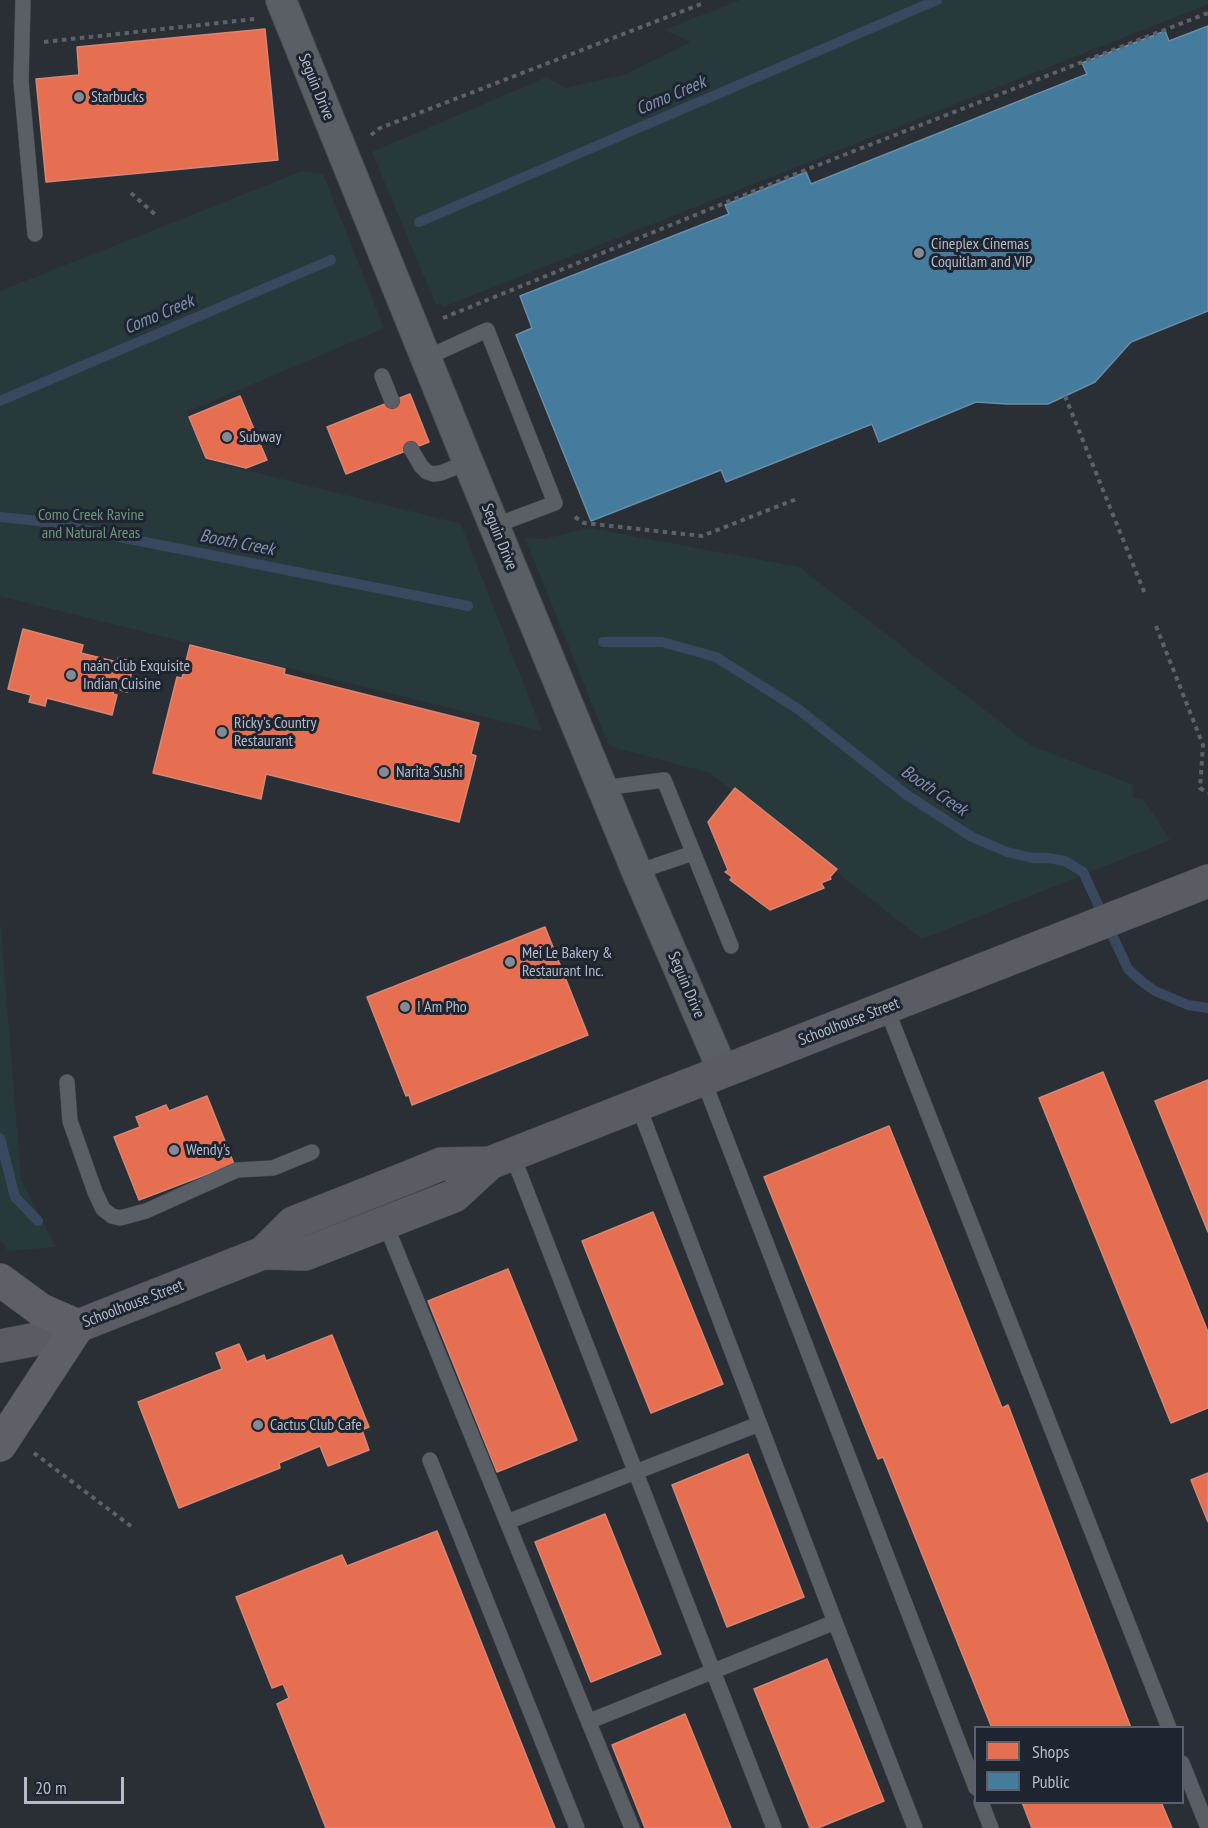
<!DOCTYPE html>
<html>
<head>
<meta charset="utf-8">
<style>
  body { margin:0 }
  #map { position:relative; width:1208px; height:1828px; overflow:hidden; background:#2a2f36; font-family:"PT Sans Narrow",sans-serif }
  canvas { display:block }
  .legend { position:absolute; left:974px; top:1726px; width:210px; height:78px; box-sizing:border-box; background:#1e2531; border:2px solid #5a616d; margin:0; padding:8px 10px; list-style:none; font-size:18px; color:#b5bbc7 }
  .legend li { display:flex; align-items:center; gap:12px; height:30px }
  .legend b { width:30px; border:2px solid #5a616d }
  .scale { position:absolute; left:24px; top:1777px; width:100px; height:27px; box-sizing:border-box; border:3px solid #b5bbc7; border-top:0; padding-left:8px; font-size:18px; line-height:21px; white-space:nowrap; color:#b5bbc7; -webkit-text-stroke:4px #1e2531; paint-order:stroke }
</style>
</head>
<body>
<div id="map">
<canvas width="1208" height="1828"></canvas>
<ul class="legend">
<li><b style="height:16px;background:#e76f51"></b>Shops</li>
<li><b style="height:16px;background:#457b9d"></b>Public</li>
</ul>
<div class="scale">20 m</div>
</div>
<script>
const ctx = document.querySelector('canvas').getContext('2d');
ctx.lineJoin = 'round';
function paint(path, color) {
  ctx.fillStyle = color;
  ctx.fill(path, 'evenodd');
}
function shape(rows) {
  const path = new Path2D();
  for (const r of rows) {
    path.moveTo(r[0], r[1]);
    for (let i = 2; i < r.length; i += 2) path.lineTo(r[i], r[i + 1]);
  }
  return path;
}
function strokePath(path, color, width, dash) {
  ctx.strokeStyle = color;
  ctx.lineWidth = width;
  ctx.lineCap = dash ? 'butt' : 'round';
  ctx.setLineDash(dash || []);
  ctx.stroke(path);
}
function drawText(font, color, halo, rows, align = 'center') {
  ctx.font = font + ' "PT Sans Narrow",sans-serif';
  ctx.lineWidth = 6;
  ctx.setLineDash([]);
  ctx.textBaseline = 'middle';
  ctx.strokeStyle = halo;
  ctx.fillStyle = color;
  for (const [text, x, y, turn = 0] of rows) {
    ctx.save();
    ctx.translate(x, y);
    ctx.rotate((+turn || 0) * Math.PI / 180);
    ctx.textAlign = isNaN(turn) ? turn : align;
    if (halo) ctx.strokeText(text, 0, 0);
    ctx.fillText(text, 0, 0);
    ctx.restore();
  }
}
paint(shape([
  [740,0,1208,0,1208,4,443,307,441,303,436,305,372,152,547,77,565,88,624,75,691,42,664,30],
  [302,171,323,174,384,328,187,412,205,460,461,524,542,731,0,596,0,291],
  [589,528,799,567,1030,745,1133,785,1133,798,1144,800,1170,840,922,939,710,773,609,746,525,538,544,539],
  [0,919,21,1180,56,1247,8,1251,0,1240]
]), '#28393c');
const shops = shape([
  [265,29,278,160,46,182,36,79,79,75,77,47,265,29],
  [410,394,429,442,346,474,327,427,410,394],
  [240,396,267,460,246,468,206,458,189,417,240,396],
  [23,629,83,645,81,653,117,662,118,658,134,662,127,692,114,688,113,694,117,695,112,715,47,698,45,706,29,702,31,695,8,689,23,629],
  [190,645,285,669,284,674,479,723,471,754,476,756,459,822,266,774,261,799,153,773,177,677,182,678,190,645],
  [735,788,837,869,830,877,831,879,821,883,824,888,770,910,730,880,732,877,725,872,728,870,708,822,735,788],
  [545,927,588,1035,412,1105,409,1095,406,1096,367,997,545,927],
  [1103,1072,1208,1332,1208,1408,1171,1423,1039,1098,1103,1072],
  [1208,1080,1208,1232,1155,1101,1208,1080],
  [207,1096,234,1164,139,1200,114,1137,140,1127,136,1117,166,1105,169,1111,207,1096],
  [889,1126,1002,1408,1008,1405,1131,1728,992,1728,883,1457,878,1459,764,1177,889,1126],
  [653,1212,723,1384,651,1413,582,1241,653,1212],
  [508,1269,577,1440,497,1472,428,1301,508,1269],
  [332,1335,369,1427,362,1430,369,1450,328,1466,320,1446,279,1463,280,1468,179,1508,138,1402,222,1369,216,1353,239,1344,247,1362,264,1355,266,1361,332,1335],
  [748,1454,804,1597,727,1627,672,1485,748,1454],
  [1208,1473,1208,1522,1191,1480,1208,1473],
  [605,1514,661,1654,591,1682,535,1542,605,1514],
  [437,1531,555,1828,326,1828,277,1704,289,1698,283,1684,272,1688,236,1597,342,1555,347,1566,437,1531],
  [827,1659,884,1801,818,1828,810,1828,754,1689,827,1659],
  [685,1714,731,1828,645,1828,612,1745,685,1714],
  [1022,1802,1161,1802,1172,1828,1032,1828,1022,1802]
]);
paint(shops, '#e76f51');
strokePath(shops, '#d88674', 1.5);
const public = shape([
  [1208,26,1208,311,1131,342,1095,382,1048,404,1007,404,976,402,879,442,872,424,726,482,721,470,591,521,516,335,532,328,520,296,729,214,725,205,806,172,811,184,1087,74,1082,63,1165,31,1169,41,1208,26]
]);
paint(public, '#457b9d');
strokePath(public, '#678eaa', 1.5);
strokePath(shape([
  [419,222,937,0],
  [0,401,331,260],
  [0,517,39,521,468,606],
  [603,642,662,642,716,657,798,709,907,795,972,837,1007,852,1033,858,1048,858,1065,861,1083,872,1128,969,1141,981,1155,991,1188,1005,1208,1008],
  [0,1138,15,1197,38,1221]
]), '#3a485f', 10);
const lane = shape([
  [23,0,21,81,35,234],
  [426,358,487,330,555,503,494,526],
  [382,376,392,401],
  [411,449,421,466,427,472,433,474,441,473,468,462],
  [603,788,664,780,731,946],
  [637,872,693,853],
  [886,1007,1169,1728],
  [703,1079,976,1788],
  [67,1082,70,1121,95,1192,103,1209,112,1216,120,1218,146,1211,237,1170,273,1168,312,1152],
  [638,1105,835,1622,915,1828],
  [512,1154,774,1828],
  [385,1223,632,1828],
  [430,1460,577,1828],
  [507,1522,759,1424],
  [590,1721,835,1622],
  [1182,1763,1208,1828],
  [981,1802,991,1828]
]);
const street = shape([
  [281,0,468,462,637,872,723,1071]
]);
const secondary = shape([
  [263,1253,293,1223,409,1177,441,1164,490,1163,1208,881],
  [0,1346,32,1340,78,1326,263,1253,305,1254,454,1196,490,1163]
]);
const primary = shape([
  [0,1280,41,1310,78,1326,0,1445]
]);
strokePath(lane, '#464a4f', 16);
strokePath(street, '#464a4f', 32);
strokePath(secondary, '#464a4f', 34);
strokePath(primary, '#484c53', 34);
strokePath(shape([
  [44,42,255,19],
  [371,135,380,128,701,4,700,0],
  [131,193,158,217],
  [443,318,813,167,1208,13],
  [1065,396,1145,594],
  [575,517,584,523,702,536,799,498],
  [1156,626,1203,745,1200,788,1208,793],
  [34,1453,132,1527]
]), '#5d6268', 4, [4.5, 4.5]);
strokePath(lane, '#5a5e65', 15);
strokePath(street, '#5a5e65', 30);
strokePath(secondary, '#595c62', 33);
strokePath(primary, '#5d6066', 33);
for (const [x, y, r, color] of [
  [79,97,6,"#848a94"],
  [919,253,6,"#848a94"],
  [227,437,6,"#848a94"],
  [71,675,6,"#848a94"],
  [222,732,6,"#848a94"],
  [384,772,6,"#848a94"],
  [510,962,6,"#848a94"],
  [405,1007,6,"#848a94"],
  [174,1150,6,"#848a94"],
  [258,1425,6,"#848a94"]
]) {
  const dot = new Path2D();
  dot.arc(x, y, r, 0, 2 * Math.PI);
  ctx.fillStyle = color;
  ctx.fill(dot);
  strokePath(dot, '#1e2531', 2);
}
drawText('16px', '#b5bbc7', '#1e2531', [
  ["Seguin Drive",316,87,68],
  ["Seguin Drive",499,537,68],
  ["Seguin Drive",686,985,67],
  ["Schoolhouse Street",849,1022,-21],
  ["Schoolhouse Street",133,1304,-21]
]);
drawText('16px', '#b5bbc7', '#1e2531', [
  ["Starbucks",91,97],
  ["Cineplex Cinemas",931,244],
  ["Coquitlam and VIP",931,262],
  ["Subway",239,437],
  ["naán club Exquisite",83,666],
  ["Indian Cuisine",83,684],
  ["Ricky's Country",234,723],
  ["Restaurant",234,741],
  ["Narita Sushi",396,772],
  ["Mei Le Bakery &",522,953],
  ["Restaurant Inc.",522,971],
  ["I Am Pho",417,1007],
  ["Wendy's",186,1150],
  ["Cactus Club Cafe",270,1425]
], 'left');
drawText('16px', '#6e9678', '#1e2531', [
  ["Como Creek Ravine",91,515],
  ["and Natural Areas",91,533]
]);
drawText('italic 18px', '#7f91ac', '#1e2531', [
  ["Como Creek",671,96,-23],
  ["Como Creek",159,315,-23],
  ["Booth Creek",237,543,11],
  ["Booth Creek",934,791,34]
]);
</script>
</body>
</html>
